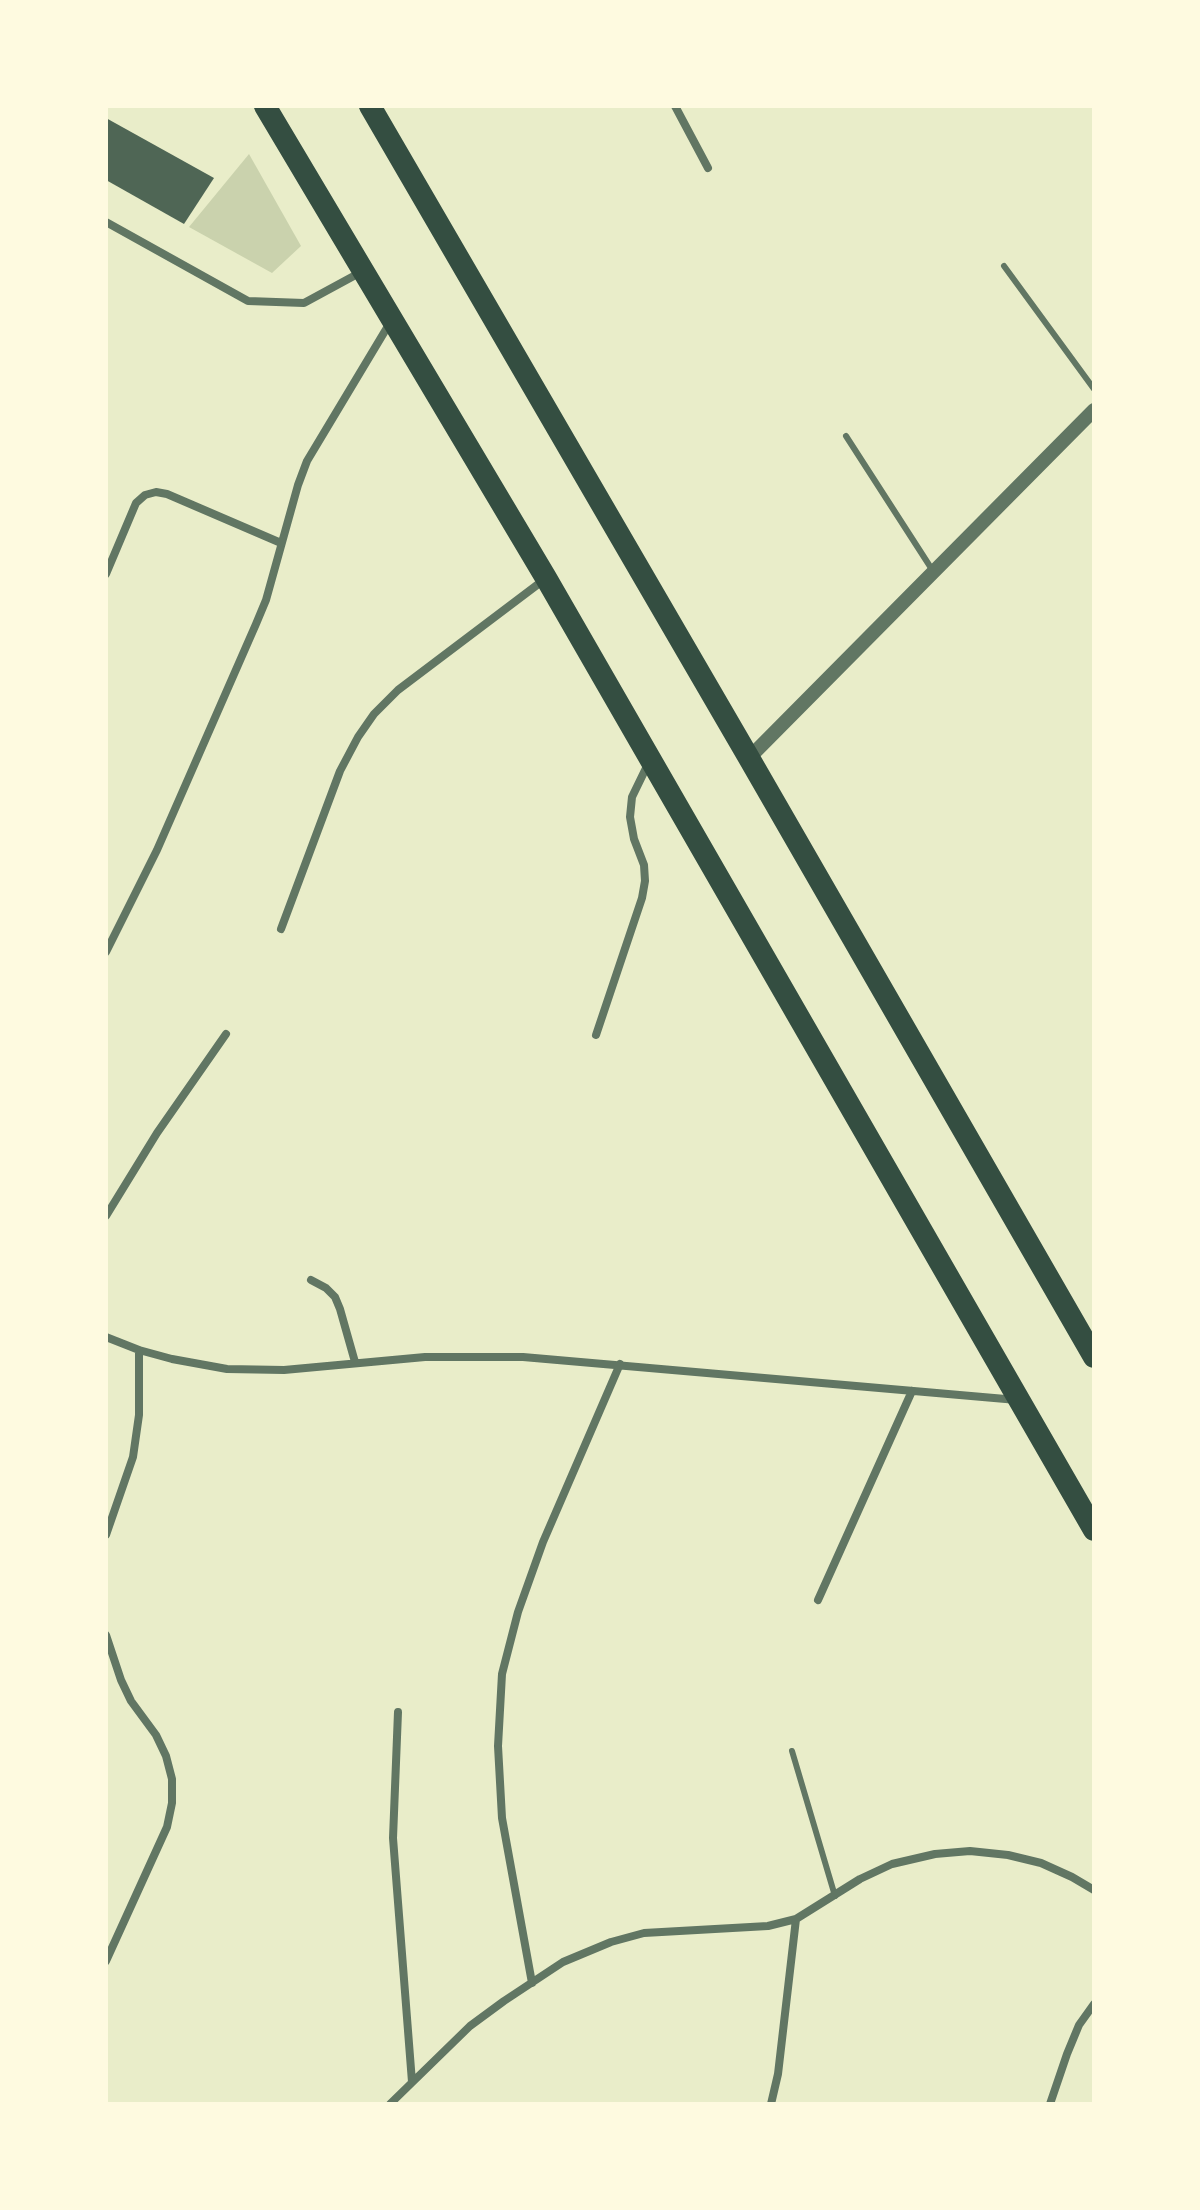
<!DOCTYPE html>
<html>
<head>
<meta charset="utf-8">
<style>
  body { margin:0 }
  #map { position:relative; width:1200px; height:2210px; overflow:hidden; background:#e9edc9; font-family:Figtree,sans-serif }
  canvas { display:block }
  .frame { position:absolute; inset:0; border:108px solid #fefae0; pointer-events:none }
</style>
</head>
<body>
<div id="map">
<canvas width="1200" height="2210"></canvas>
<div class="frame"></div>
</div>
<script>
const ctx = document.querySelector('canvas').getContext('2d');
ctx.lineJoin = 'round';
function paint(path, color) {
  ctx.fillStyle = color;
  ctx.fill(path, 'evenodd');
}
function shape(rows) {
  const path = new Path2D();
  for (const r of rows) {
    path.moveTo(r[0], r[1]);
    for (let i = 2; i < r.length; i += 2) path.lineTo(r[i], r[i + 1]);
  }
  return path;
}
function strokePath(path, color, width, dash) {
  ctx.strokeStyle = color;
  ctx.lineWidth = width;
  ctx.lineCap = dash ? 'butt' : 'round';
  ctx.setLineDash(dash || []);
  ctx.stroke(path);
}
paint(shape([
  [249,154,301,246,272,273,189,227]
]), '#cad2ad');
paint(shape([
  [106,118,214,178,184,224,106,180]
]), '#4f6655');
strokePath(shape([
  [1004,266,1094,389],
  [846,436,933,571],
  [792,1751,835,1896]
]), '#617663', 6);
strokePath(shape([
  [675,106,708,168],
  [106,222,248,301,304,303,363,271],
  [106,574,136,503,145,495,156,492,167,494,281,543],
  [281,929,340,771,358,737,374,714,398,690,545,579],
  [106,952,157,850,256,624,266,600,298,485,307,461,391,321],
  [596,1035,642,898,645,881,644,865,634,839,630,817,632,797,648,764],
  [106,1216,157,1133,226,1034],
  [311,1280,326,1288,335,1297,340,1309,355,1362],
  [106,1337,139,1350,172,1359,227,1369,284,1370,425,1357,523,1357,1017,1400],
  [106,1535,133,1457,139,1415,139,1350],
  [818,1600,912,1391],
  [106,1635,121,1680,131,1701,156,1735,166,1756,172,1779,172,1803,167,1827,106,1961],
  [398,1712,393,1838,412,2082],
  [532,1983,502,1818,498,1746,502,1674,518,1612,543,1542,620,1364],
  [390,2104,470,2026,504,2001,563,1962,611,1942,644,1933,768,1926,796,1919,860,1879,892,1864,935,1854,970,1851,1008,1855,1041,1863,1072,1877,1094,1890],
  [771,2104,778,2074,796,1919],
  [1050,2104,1067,2054,1079,2025,1094,2004]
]), '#617663', 8);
strokePath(shape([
  [749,758,1094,410]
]), '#617663', 14);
strokePath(shape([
  [265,106,546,578,1094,1530],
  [370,106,749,758,1094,1357]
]), '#344e41', 22);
</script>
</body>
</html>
